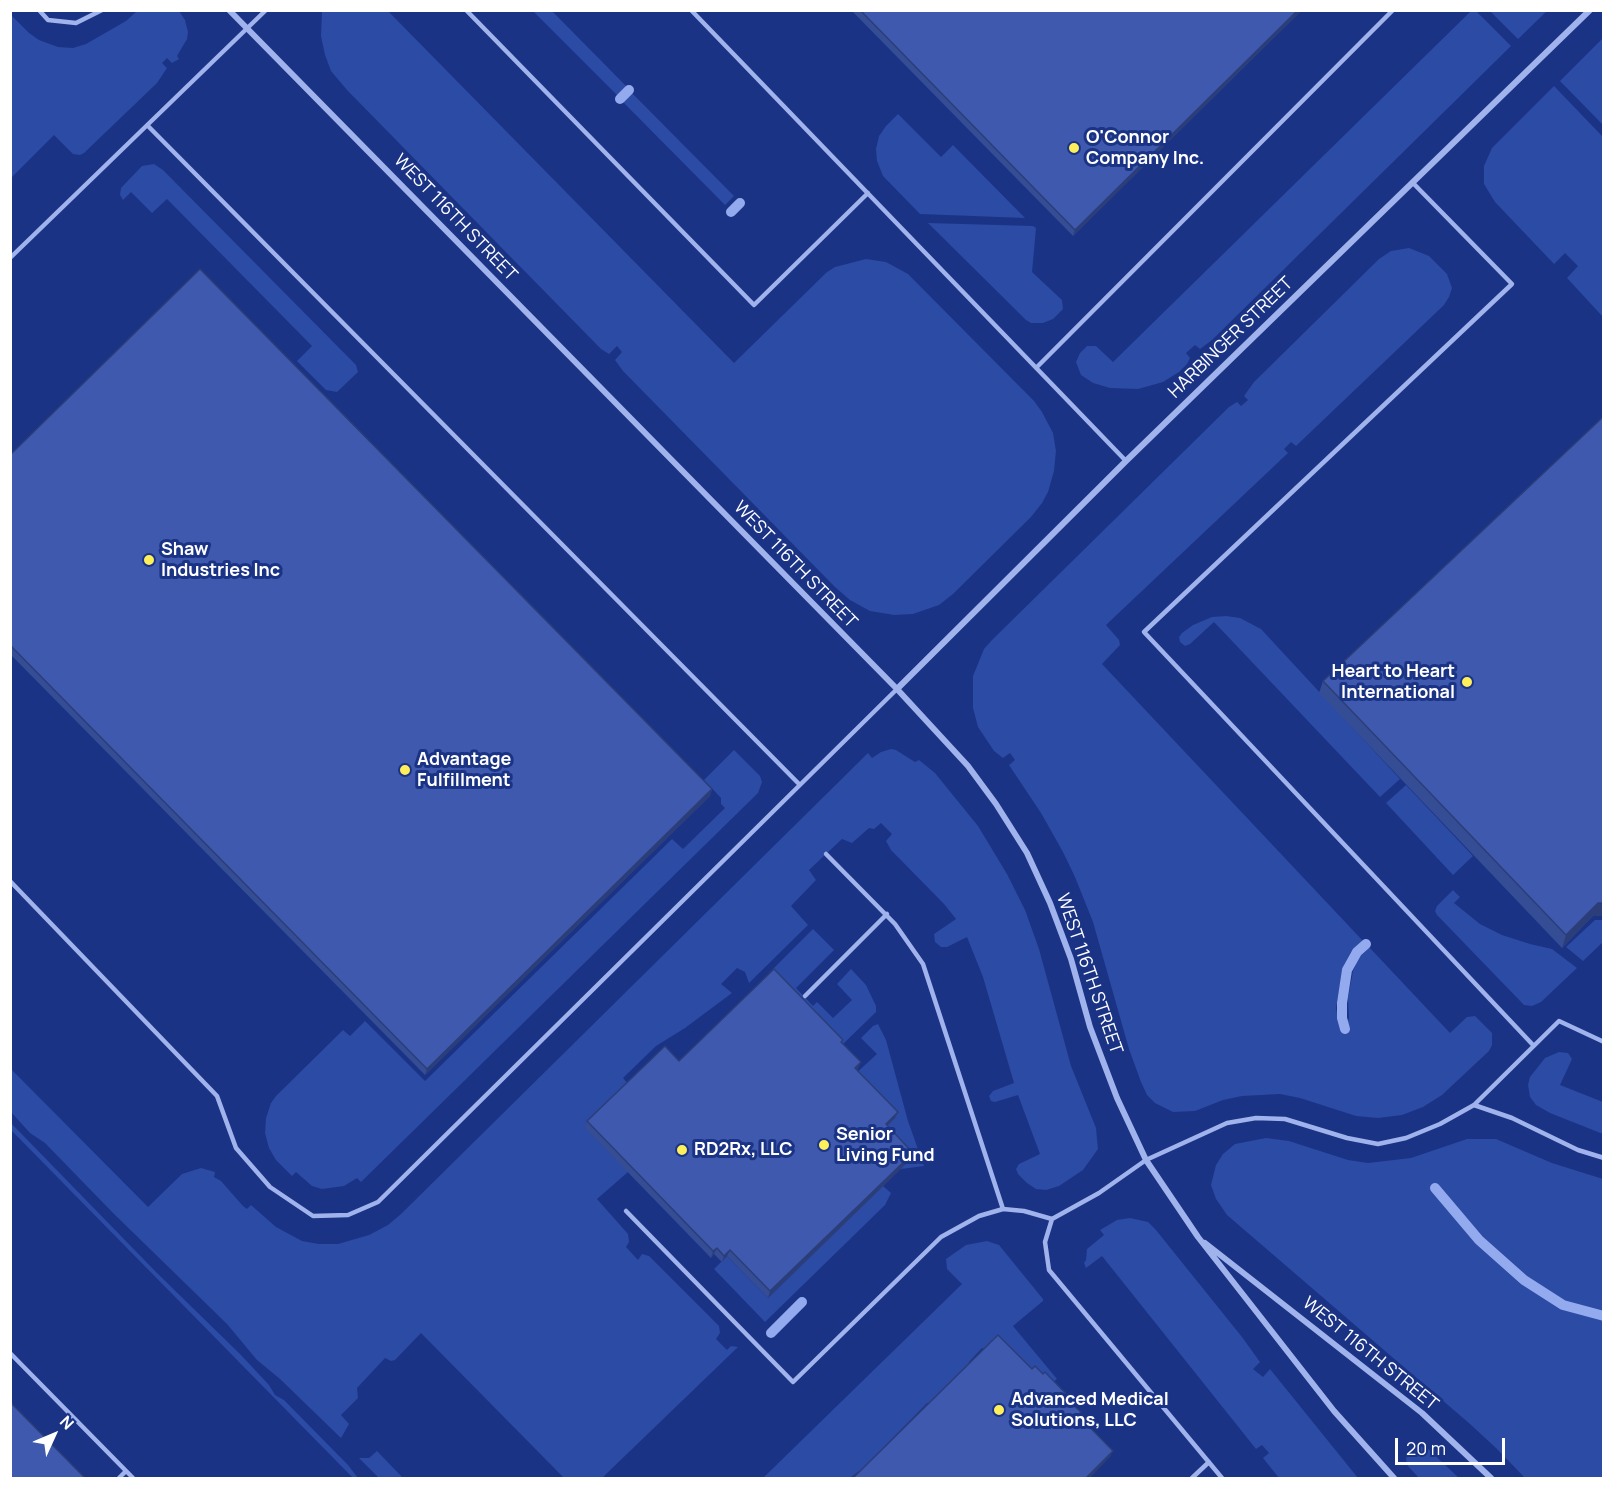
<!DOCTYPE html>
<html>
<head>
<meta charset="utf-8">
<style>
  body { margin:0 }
  #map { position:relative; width:1614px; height:1489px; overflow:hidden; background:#1a3385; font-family:Manrope,sans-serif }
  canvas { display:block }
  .frame { position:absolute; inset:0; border:12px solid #fff; pointer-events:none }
  .north { position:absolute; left:24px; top:1405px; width:60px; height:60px; -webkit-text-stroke:4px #1a3385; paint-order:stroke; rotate:46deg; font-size:16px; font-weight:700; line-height:24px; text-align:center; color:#fff }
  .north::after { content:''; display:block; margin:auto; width:21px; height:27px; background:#fff; clip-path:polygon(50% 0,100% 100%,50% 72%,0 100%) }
  .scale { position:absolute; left:1395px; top:1438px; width:110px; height:27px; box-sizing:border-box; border:3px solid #fff; border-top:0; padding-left:8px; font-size:18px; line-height:21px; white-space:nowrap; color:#fff; -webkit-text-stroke:4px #1a3385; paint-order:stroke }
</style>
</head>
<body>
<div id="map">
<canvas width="1614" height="1489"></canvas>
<div class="frame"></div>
<div class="north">N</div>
<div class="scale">20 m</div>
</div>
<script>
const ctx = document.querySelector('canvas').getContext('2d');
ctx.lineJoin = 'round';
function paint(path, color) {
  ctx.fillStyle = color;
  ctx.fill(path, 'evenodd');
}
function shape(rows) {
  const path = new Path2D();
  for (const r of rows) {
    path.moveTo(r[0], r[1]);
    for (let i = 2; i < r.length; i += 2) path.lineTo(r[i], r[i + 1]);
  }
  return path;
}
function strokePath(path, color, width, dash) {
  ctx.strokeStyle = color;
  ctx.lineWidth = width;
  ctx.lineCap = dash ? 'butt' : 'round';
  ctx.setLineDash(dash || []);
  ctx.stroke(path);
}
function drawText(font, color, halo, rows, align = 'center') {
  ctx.font = font + ' Manrope,sans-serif';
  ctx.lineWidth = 6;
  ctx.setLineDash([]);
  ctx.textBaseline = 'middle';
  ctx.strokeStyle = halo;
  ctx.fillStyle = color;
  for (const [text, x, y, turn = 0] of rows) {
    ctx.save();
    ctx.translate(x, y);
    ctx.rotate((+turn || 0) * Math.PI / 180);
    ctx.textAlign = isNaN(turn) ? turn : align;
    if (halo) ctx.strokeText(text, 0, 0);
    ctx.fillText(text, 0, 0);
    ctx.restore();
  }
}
paint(shape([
  [1472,10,1476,11,1511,46,1212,340,1200,349,1195,345,1186,353,1190,358,1187,364,1179,372,1163,382,1138,389,1110,388,1093,383,1081,375,1076,362,1080,353,1087,346,1096,346,1113,362],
  [137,11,179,11,185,20,188,32,187,39,177,56,179,59,172,63,167,58,162,63,167,68,157,83,84,153,80,155,73,154,54,135,11,178,11,15,29,33,39,40,58,47,73,48,86,44,126,21],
  [322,11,388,11,734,363,827,272,835,267,866,259,886,262,908,274,1034,401,1042,412,1053,433,1056,451,1054,471,1048,492,1042,503,1031,517,953,594,939,605,913,614,894,615,870,611,850,600,835,587,623,371,615,360,622,352,617,346,609,354,601,349,347,90,331,71,325,55,321,36],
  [533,11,552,11,628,88,619,97],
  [1490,11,1547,11,1518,39],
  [1603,38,1603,125,1560,81],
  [1554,86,1603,137,1603,317,1567,278,1578,266,1565,253,1554,264,1495,202,1484,184,1484,166,1492,148],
  [631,92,734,196,725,205,622,101],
  [898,114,941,157,953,145,1025,218,920,214,883,176,877,161,876,149,879,136,886,126],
  [154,164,163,170,356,365,358,372,337,392,326,390,297,361,312,346,167,199,152,213,131,192,123,200,120,195,121,188,142,166],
  [928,223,1033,226,1036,228,1032,272,1062,300,1063,309,1053,319,1043,323,1031,323,1026,320],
  [1409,248,1429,256,1447,274,1452,288,1449,297,1444,305,1296,446,1291,442,1284,449,1288,453,1106,625,1119,640,1120,645,1102,664,1364,942,1351,952,1343,967,1336,1008,1339,1025,1343,1029,1346,1028,1349,1018,1348,998,1353,971,1360,955,1369,947,1450,1033,1467,1017,1475,1016,1492,1033,1492,1045,1489,1051,1442,1095,1423,1107,1402,1115,1378,1118,1356,1116,1300,1098,1280,1094,1242,1096,1223,1100,1195,1111,1173,1112,1155,1103,1147,1095,1141,1082,1129,1049,1093,922,1075,877,1063,852,1041,813,1009,765,1015,760,1010,753,1003,758,994,751,978,727,973,708,973,676,984,649,992,640,1229,407,1237,402,1241,406,1248,400,1244,396,1254,382,1379,259,1391,251],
  [1226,616,1240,618,1261,629,1400,779,1380,797,1214,622,1190,644,1185,646,1180,642,1179,637,1182,633,1193,625,1212,617],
  [891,749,896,750,915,762,919,760,935,773,978,826,1007,874,1025,910,1039,949,1071,1066,1096,1128,1098,1149,1083,1170,1059,1186,1046,1190,1036,1189,1027,1183,1018,1174,1016,1169,1019,1164,1040,1154,1018,1095,995,1102,991,1101,989,1096,993,1091,1014,1083,983,977,967,937,947,947,941,947,935,942,934,934,956,919,944,904,891,850,886,841,892,834,881,823,874,829,869,828,852,843,842,839,809,870,816,880,791,906,808,925,749,983,745,972,737,968,721,984,732,993,685,1028,656,1046,623,1078,629,1085,628,1172,597,1199,628,1234,629,1242,626,1247,638,1260,642,1254,649,1256,719,1326,720,1333,716,1339,727,1350,731,1346,738,1347,602,1478,564,1478,421,1333,395,1360,391,1361,385,1358,357,1388,358,1398,341,1415,349,1424,341,1438,280,1379,257,1360,227,1324,114,1214,45,1143,30,1133,11,1112,10,1068,148,1207,182,1174,201,1168,215,1172,214,1177,221,1181,243,1206,247,1209,251,1205,276,1227,302,1241,319,1244,338,1244,369,1235,388,1225,401,1214,868,753,872,758,881,752],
  [734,750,760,776,762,782,758,793,361,1182,357,1178,344,1186,322,1189,312,1186,296,1172,292,1176,276,1160,269,1148,265,1133,266,1118,271,1103,276,1096,343,1030,350,1036,365,1021,425,1081,672,839,683,849,725,808,721,804,721,798,704,780],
  [1406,785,1473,856,1453,875,1386,803],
  [1453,890,1460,897,1454,903,1480,924,1502,935,1530,944,1552,949,1577,968,1541,1002,1532,1006,1524,1005,1437,915,1435,911,1437,906],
  [1595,920,1603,920,1603,942,1583,961,1566,947],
  [813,929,834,950,796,988,813,1006,817,1002,833,1018,852,1000,837,984,851,969,866,985,876,1006,876,1012,841,1046,769,973],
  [878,1024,886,1040,908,1121,924,1166,901,1169,883,1130,895,1118,853,1076,877,1054,861,1038,873,1026],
  [1559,1052,1568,1053,1572,1059,1560,1085,1603,1102,1603,1134,1550,1113,1536,1105,1530,1097,1528,1085,1530,1077,1545,1058],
  [10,1122,156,1272,241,1355,269,1385,275,1395,284,1400,348,1465,358,1478,353,1478,11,1130],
  [1266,1138,1289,1141,1348,1160,1368,1163,1411,1158,1467,1139,1496,1139,1552,1163,1603,1179,1603,1478,1525,1478,1496,1448,1470,1424,1227,1215,1216,1199,1211,1185,1216,1165,1223,1154,1235,1144],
  [883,1186,891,1193,885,1205,765,1322,714,1269,727,1256,768,1298],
  [1130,1218,1148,1222,1156,1230,1242,1337,1260,1362,1253,1369,1263,1377,1270,1369,1358,1478,1279,1478,1263,1458,1269,1453,1262,1445,1256,1449,1102,1256,1086,1268,1084,1263,1086,1260,1087,1249,1104,1235,1100,1230,1117,1220],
  [987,1241,999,1245,1043,1299,1043,1301,1013,1326,1057,1379,1049,1385,982,1348,969,1362,971,1365,931,1405,927,1403,886,1445,863,1472,859,1471,850,1478,763,1478,962,1284,947,1269,946,1259,966,1245],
  [1418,1446,1427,1448,1459,1478,1419,1478,1407,1465,1406,1458,1410,1449],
  [377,1451,403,1478,379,1478,359,1458,369,1458]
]), '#2c4ba4');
strokePath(shape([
  [620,99,629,90],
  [731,212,740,203],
  [1345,1029,1342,1018,1342,1003,1347,970,1357,952,1366,944],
  [1435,1188,1479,1240,1524,1280,1563,1305,1604,1316],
  [771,1333,802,1302]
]), '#93abee', 10);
strokePath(shape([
  [39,10,48,20,76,23,102,10],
  [466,10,754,305,868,193],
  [691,10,1126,461],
  [148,126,800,785],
  [1413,183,1512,284,1144,632,1533,1045],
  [10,258,266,10],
  [1037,367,1393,10],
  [826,854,895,924,923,964,1003,1209],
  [10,881,217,1096,236,1148,270,1187,313,1216,348,1215,378,1202,897,689],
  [805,996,887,914],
  [1474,1105,1512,1118,1578,1150,1604,1158],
  [626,1211,793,1382,941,1237,979,1216,1003,1209,1024,1211,1052,1219,1099,1193,1146,1160,1227,1123,1256,1118,1285,1119,1347,1138,1378,1144,1406,1138,1440,1124,1474,1105,1559,1021,1604,1042],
  [1052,1219,1045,1242,1049,1270,1222,1478],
  [10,1353,133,1478],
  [119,1478,126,1471],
  [1192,1478,1209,1462]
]), '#a0b3ec', 4.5);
strokePath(shape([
  [229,10,897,689,968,766,996,804,1027,853,1050,903,1071,959,1090,1027,1117,1098,1146,1160,1198,1237,1334,1411,1394,1478],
  [897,689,1126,461,1590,10],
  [1205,1243,1422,1413,1491,1478]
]), '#a0b3ec', 6);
paint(shape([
  [851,10,1302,10,1073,236],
  [10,455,712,789,710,796,425,1075,10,654],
  [1323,681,1593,916,1562,948,1319,693],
  [843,1040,842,1044,858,1069,857,1070,898,1112,895,1118,888,1126,913,1153,911,1159,768,1298,727,1256,722,1262,714,1254,711,1258,585,1128,587,1121,679,1061]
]), '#354d95');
paint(shape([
  [1298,10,1302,10,1073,236,1075,230],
  [712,789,710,796,425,1075,427,1069],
  [1598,903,1604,903,1604,916,1593,916,1562,948,1566,935],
  [861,1062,858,1069,852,1075,855,1068],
  [898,1112,895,1118,883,1130,886,1124],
  [913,1153,911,1159,768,1298,770,1291],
  [717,1248,714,1254,711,1258,713,1251],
  [730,1250,727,1256,722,1262,724,1256],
  [1113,1451,1110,1457,1089,1479,1085,1479]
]), '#2b3e79');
const building = shape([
  [860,10,1298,10,1075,230,860,10],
  [200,269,712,789,427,1069,10,645,10,455,200,269],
  [1604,416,1604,903,1598,903,1566,935,1323,681,1604,416],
  [774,969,843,1040,841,1042,861,1062,855,1068,898,1112,886,1124,913,1153,770,1291,730,1250,724,1256,717,1248,713,1251,587,1121,665,1046,679,1061,774,969],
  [998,1335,1032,1369,1035,1366,1043,1374,1045,1372,1075,1403,1073,1405,1081,1412,1078,1415,1113,1451,1085,1479,852,1479,998,1335],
  [10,1402,86,1479,10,1479,10,1402]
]);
paint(building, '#3e59ad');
strokePath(building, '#2b3e79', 1.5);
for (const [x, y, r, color] of [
  [1074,148,6,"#fff05b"],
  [149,560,6,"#fff05b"],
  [1467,682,6,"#fff05b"],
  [405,770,6,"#fff05b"],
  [824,1145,6,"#fff05b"],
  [682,1150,6,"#fff05b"],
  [999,1410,6,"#fff05b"]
]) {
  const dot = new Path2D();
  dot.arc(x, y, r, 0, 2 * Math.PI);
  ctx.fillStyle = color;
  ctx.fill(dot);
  strokePath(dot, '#1a3385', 2);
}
drawText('bold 18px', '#fff', '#1a3385', [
  ["O'Connor",1086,138],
  ["Company Inc.",1086,159],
  ["Shaw",161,550],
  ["Industries Inc",161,571],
  ["Heart to Heart",1455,672,"right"],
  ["International",1455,693,"right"],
  ["Advantage",417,760],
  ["Fulfillment",417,781],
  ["Senior",836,1135],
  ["Living Fund",836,1156],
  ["RD2Rx, LLC",694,1150],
  ["Advanced Medical",1011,1400],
  ["Solutions, LLC",1011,1421]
], 'left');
drawText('18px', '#fff', '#1a3385', [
  ["WEST 116TH STREET",455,218,46],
  ["HARBINGER STREET",1231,338,-44],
  ["WEST 116TH STREET",795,565,46],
  ["WEST 116TH STREET",1089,974,71],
  ["WEST 116TH STREET",1370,1354,39]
]);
</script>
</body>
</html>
